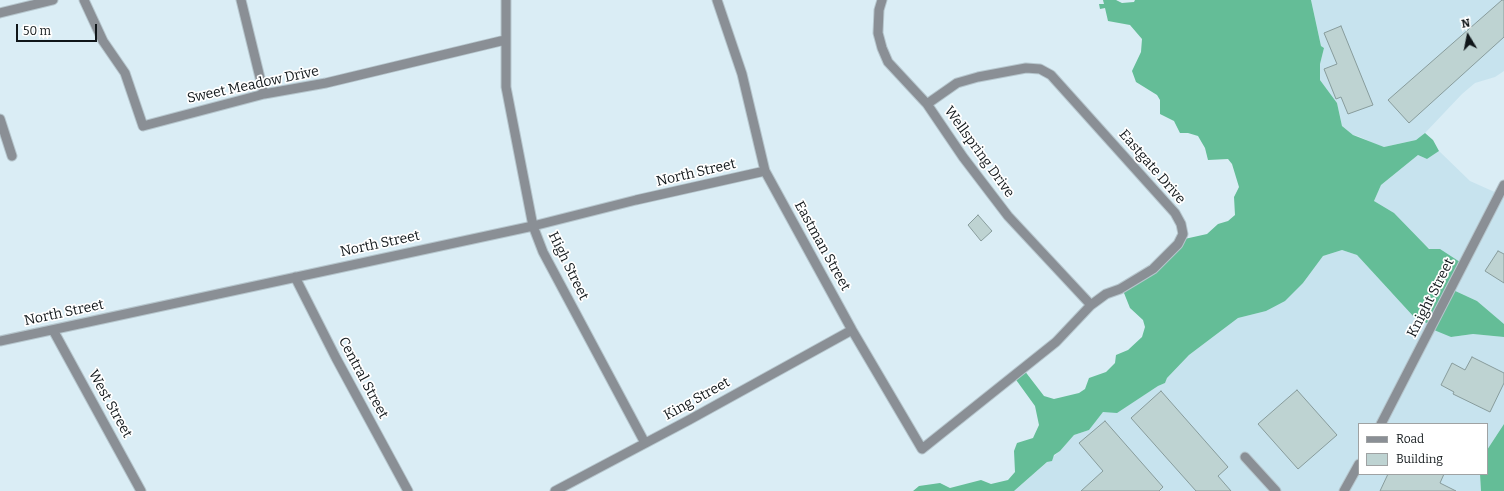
<!DOCTYPE html>
<html>
<head>
<meta charset="utf-8">
<style>
  body { margin:0 }
  #map { position:relative; width:1504px; height:491px; overflow:hidden; background:#daedf5; font-family:Bitter,serif }
  canvas { display:block }
  .legend { position:absolute; left:1358px; top:423px; width:130px; height:52px; box-sizing:border-box; background:#fff; border:1px solid #9fa2a3; margin:0; padding:5px 7px; list-style:none; font-size:12px; color:#101619 }
  .legend li { display:flex; align-items:center; gap:8px; height:20px }
  .legend b { width:20px; border:1px solid #9fa2a3 }
  .north { position:absolute; left:1448px; top:16px; width:40px; height:40px; -webkit-text-stroke:3px #fff; paint-order:stroke; rotate:350deg; font-size:11px; font-weight:700; line-height:16px; text-align:center; color:#101619 }
  .north::after { content:''; display:block; margin:auto; width:14px; height:18px; background:#101619; clip-path:polygon(50% 0,100% 100%,50% 72%,0 100%) }
  .scale { position:absolute; left:16px; top:24px; width:81px; height:18px; box-sizing:border-box; border:2px solid #101619; border-top:0; padding-left:5px; font-size:12px; line-height:14px; white-space:nowrap; color:#101619; -webkit-text-stroke:3px #fff; paint-order:stroke }
</style>
</head>
<body>
<div id="map">
<canvas width="1504" height="491"></canvas>
<ul class="legend">
<li><b style="height:5px;background:#8a8f95"></b>Road</li>
<li><b style="height:11px;background:#bed3d2"></b>Building</li>
</ul>
<div class="north">N</div>
<div class="scale">50 m</div>
</div>
<script>
const ctx = document.querySelector('canvas').getContext('2d');
ctx.lineJoin = 'round';
function paint(path, color) {
  ctx.fillStyle = color;
  ctx.fill(path, 'evenodd');
}
function shape(rows) {
  const path = new Path2D();
  for (const r of rows) {
    path.moveTo(r[0], r[1]);
    for (let i = 2; i < r.length; i += 2) path.lineTo(r[i], r[i + 1]);
  }
  return path;
}
function strokePath(path, color, width, dash) {
  ctx.strokeStyle = color;
  ctx.lineWidth = width;
  ctx.lineCap = dash ? 'butt' : 'round';
  ctx.setLineDash(dash || []);
  ctx.stroke(path);
}
function drawText(font, color, halo, rows, align = 'center') {
  ctx.font = font + ' Bitter,serif';
  ctx.lineWidth = 3.5;
  ctx.setLineDash([]);
  ctx.textBaseline = 'middle';
  ctx.strokeStyle = halo;
  ctx.fillStyle = color;
  for (const [text, x, y, turn = 0] of rows) {
    ctx.save();
    ctx.translate(x, y);
    ctx.rotate((+turn || 0) * Math.PI / 180);
    ctx.textAlign = isNaN(turn) ? turn : align;
    if (halo) ctx.strokeText(text, 0, 0);
    ctx.fillText(text, 0, 0);
    ctx.restore();
  }
}
paint(shape([
  [1311,0,1504,0,1504,71,1495,77,1475,83,1462,94,1425,133,1416,140,1384,147,1375,144,1358,136,1353,135,1342,126,1337,103,1320,80,1320,64,1324,48,1321,46],
  [1439,151,1470,181,1499,194,1504,185,1504,324,1477,301,1451,289,1440,249,1430,249,1374,201,1381,185,1418,155,1427,159],
  [1342,250,1357,255,1391,292,1429,324,1451,337,1473,334,1504,337,1504,424,1487,450,1487,424,1359,424,1359,474,1480,474,1481,491,1014,491,1060,451,1074,435,1089,430,1103,412,1117,412,1158,386,1165,383,1167,378,1189,355,1238,318,1266,311,1303,283,1323,256]
]), '#c7e3ee');
paint(shape([
  [1103,0,1116,0,1122,3,1134,2,1135,0,1311,0,1321,46,1324,48,1320,64,1320,80,1337,103,1342,126,1353,135,1384,147,1416,140,1425,133,1433,140,1439,151,1427,159,1418,155,1381,185,1374,201,1394,213,1429,249,1440,249,1463,264,1451,289,1477,301,1504,324,1504,337,1473,334,1451,337,1434,330,1429,324,1414,317,1357,255,1342,250,1323,256,1303,283,1285,301,1266,311,1238,318,1189,355,1167,378,1165,383,1158,386,1117,413,1103,412,1089,430,1074,435,1060,451,1054,455,1052,461,1047,462,1014,491,913,491,919,486,940,483,950,488,981,480,991,484,1008,480,1015,472,1014,451,1017,443,1033,438,1039,425,1035,406,1014,377,1024,370,1044,396,1054,399,1079,393,1085,389,1089,378,1106,372,1115,363,1116,355,1128,350,1142,337,1145,327,1143,320,1130,308,1122,288,1155,267,1180,240,1207,234,1218,224,1228,221,1235,215,1234,197,1239,187,1232,164,1228,159,1208,160,1205,148,1198,136,1188,133,1180,133,1174,121,1160,114,1160,100,1157,95,1136,82,1132,71,1141,52,1142,39,1130,25,1108,21,1105,8,1100,9,1099,4,1104,4],
  [1504,424,1504,491,1481,491,1480,474,1487,474,1487,450]
]), '#64bd97');
const building = shape([
  [1502,0,1504,0,1504,37,1409,123,1388,100,1502,0],
  [1341,26,1373,105,1348,114,1341,97,1336,99,1324,69,1337,64,1324,33,1341,26],
  [978,215,992,231,981,241,968,225,978,215],
  [1498,251,1504,254,1504,283,1485,271,1498,251],
  [1472,357,1504,373,1504,383,1490,412,1453,394,1454,392,1441,385,1452,363,1465,370,1472,357],
  [1297,390,1337,435,1298,469,1258,424,1297,390],
  [1161,391,1228,467,1218,476,1231,491,1196,491,1131,418,1161,391],
  [1105,421,1163,487,1159,491,1081,491,1103,471,1079,443,1105,421],
  [1388,474,1444,474,1440,483,1456,491,1380,491,1388,474]
]);
paint(building, '#bed3d2');
strokePath(building, '#889c9c', 1);
const minor = shape([
  [84,0,103,41,125,73,143,126,264,94,326,83,505,40],
  [241,0,264,94],
  [506,0,506,87,533,226,543,252,645,443],
  [717,0,742,74,765,171,852,330,922,449,1056,342,1091,305,1106,294,1120,289,1153,269,1178,244,1183,234,1181,224,1175,213,1051,75,1040,69,1026,68,978,77,957,83,927,104],
  [882,0,879,10,878,33,882,48,888,62,927,104,963,157,1008,216,1091,305],
  [0,13,53,0],
  [0,119,12,156],
  [295,277,336,358,408,491],
  [53,330,141,491],
  [0,341,533,226,636,200,765,171],
  [1381,424,1504,185],
  [1245,457,1276,491],
  [555,491,689,420,852,330],
  [1344,491,1359,464]
]);
strokePath(minor, '#b6c6cd', 11);
strokePath(minor, '#8a8f95', 9);
drawText('14px', '#101619', '#fff', [
  ["Sweet Meadow Drive",253,85,-12],
  ["Wellspring Drive",979,152,54],
  ["Eastgate Drive",1152,167,49],
  ["North Street",696,173,-13],
  ["North Street",380,244,-12],
  ["Eastman Street",822,246,61],
  ["High Street",568,266,64],
  ["Knight Street",1431,298,-63],
  ["North Street",64,313,-12],
  ["Central Street",363,378,62],
  ["King Street",697,399,-29],
  ["West Street",110,404,61]
]);
</script>
</body>
</html>
